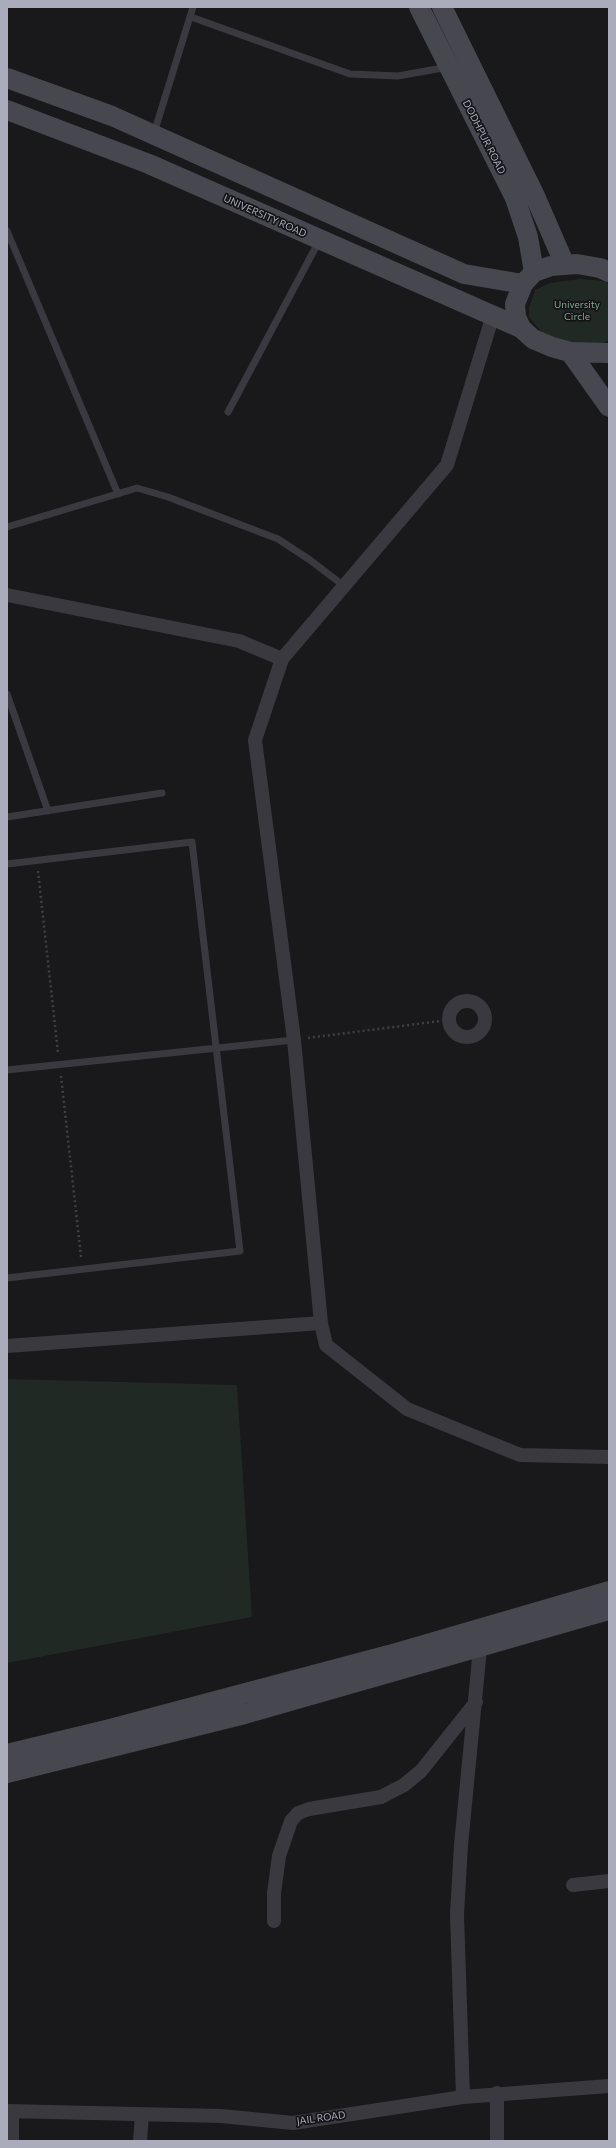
<!DOCTYPE html>
<html>
<head>
<meta charset="utf-8">
<style>
  body { margin:0 }
  #map { position:relative; width:616px; height:2148px; overflow:hidden; background:#19181b; font-family:Commissioner,sans-serif }
  canvas { display:block }
  .frame { position:absolute; inset:0; border:8px solid #aaabbb; pointer-events:none }
</style>
</head>
<body>
<div id="map">
<canvas width="616" height="2148"></canvas>
<div class="frame"></div>
</div>
<script>
const ctx = document.querySelector('canvas').getContext('2d');
ctx.lineJoin = 'round';
function paint(path, color) {
  ctx.fillStyle = color;
  ctx.fill(path, 'evenodd');
}
function shape(rows) {
  const path = new Path2D();
  for (const r of rows) {
    if (r.length === 3) {
      path.moveTo(r[0] + r[2], r[1]);
      path.arc(r[0], r[1], r[2], 0, 2 * Math.PI);
      continue;
    }
    path.moveTo(r[0], r[1]);
    for (let i = 2; i < r.length; i += 2) path.lineTo(r[i], r[i + 1]);
  }
  return path;
}
function strokePath(path, color, width, dash) {
  ctx.strokeStyle = color;
  ctx.lineWidth = width;
  ctx.lineCap = dash ? 'butt' : 'round';
  ctx.setLineDash(dash || []);
  ctx.stroke(path);
}
function drawText(font, color, halo, rows, align = 'center') {
  ctx.font = font + ' Commissioner,sans-serif';
  ctx.lineWidth = 3.5;
  ctx.setLineDash([]);
  ctx.textBaseline = 'middle';
  ctx.strokeStyle = halo;
  ctx.fillStyle = color;
  for (const [text, x, y, turn = 0] of rows) {
    ctx.save();
    ctx.translate(x, y);
    ctx.rotate((+turn || 0) * Math.PI / 180);
    ctx.textAlign = isNaN(turn) ? turn : align;
    if (halo) ctx.strokeText(text, 0, 0);
    ctx.fillText(text, 0, 0);
    ctx.restore();
  }
}
paint(shape([
  [580,279,605,281,609,284,609,340,606,342,592,345,571,344,545,336,529,317,529,308,535,290,550,283],
  [7,1379,237,1385,252,1617,7,1663]
]), '#202923');
strokePath(shape([
  [38,871,58,1053],
  [308,1038,448,1020],
  [61,1076,81,1257]
]), '#3f4047', 2.5, [2, 3]);
strokePath(shape([
  [191,17,350,74,398,76,448,67],
  [154,133,193,7],
  [7,231,118,494],
  [228,412,319,241],
  [7,527,137,488,168,497,278,539,310,560,344,586],
  [7,694,48,811],
  [7,817,162,793],
  [7,864,192,842,240,1251,7,1278],
  [7,1070,294,1040]
]), '#3a3940', 7);
strokePath(shape([
  [493,315,447,465,282,659,255,740,294,1040,321,1323,326,1345,407,1409,520,1455,609,1457],
  [7,595,239,641,282,659],
  [467,1019,18],
  [7,1346,321,1323],
  [573,1885,609,1881],
  [274,1921,274,1893,279,1856,291,1821,298,1813,309,1809,381,1797,404,1785,421,1771,476,1702],
  [497,2093,497,2141],
  [463,2097,457,1914,461,1845,481,1638],
  [7,2111,221,2116,293,2123,463,2097,609,2086],
  [12,2112,12,2141],
  [140,2141,142,2115]
]), '#3a3940', 14);
strokePath(shape([
  [419,7,515,198,528,237,534,272],
  [442,7,535,196,565,265],
  [7,78,112,116,464,274,523,284],
  [7,110,149,164,521,328],
  [609,272,600,268,577,264,551,266,534,272,523,284,515,304,516,317,521,328,533,339,552,347,570,352,609,353],
  [570,352,609,407],
  [7,1754,110,1729,389,1655,609,1591],
  [7,1773,245,1714,609,1610]
]), '#474750', 20);
drawText('10px', '#aaabbb', '#141316', [
  ["DODHPUR ROAD",484,137,63],
  ["UNIVERSITY ROAD",265,216,24],
  ["JAIL ROAD",321,2118,-8]
]);
drawText('10px', '#81a78c', '#141316', [
  ["University",577,305],
  ["Circle",577,317]
]);
</script>
</body>
</html>
